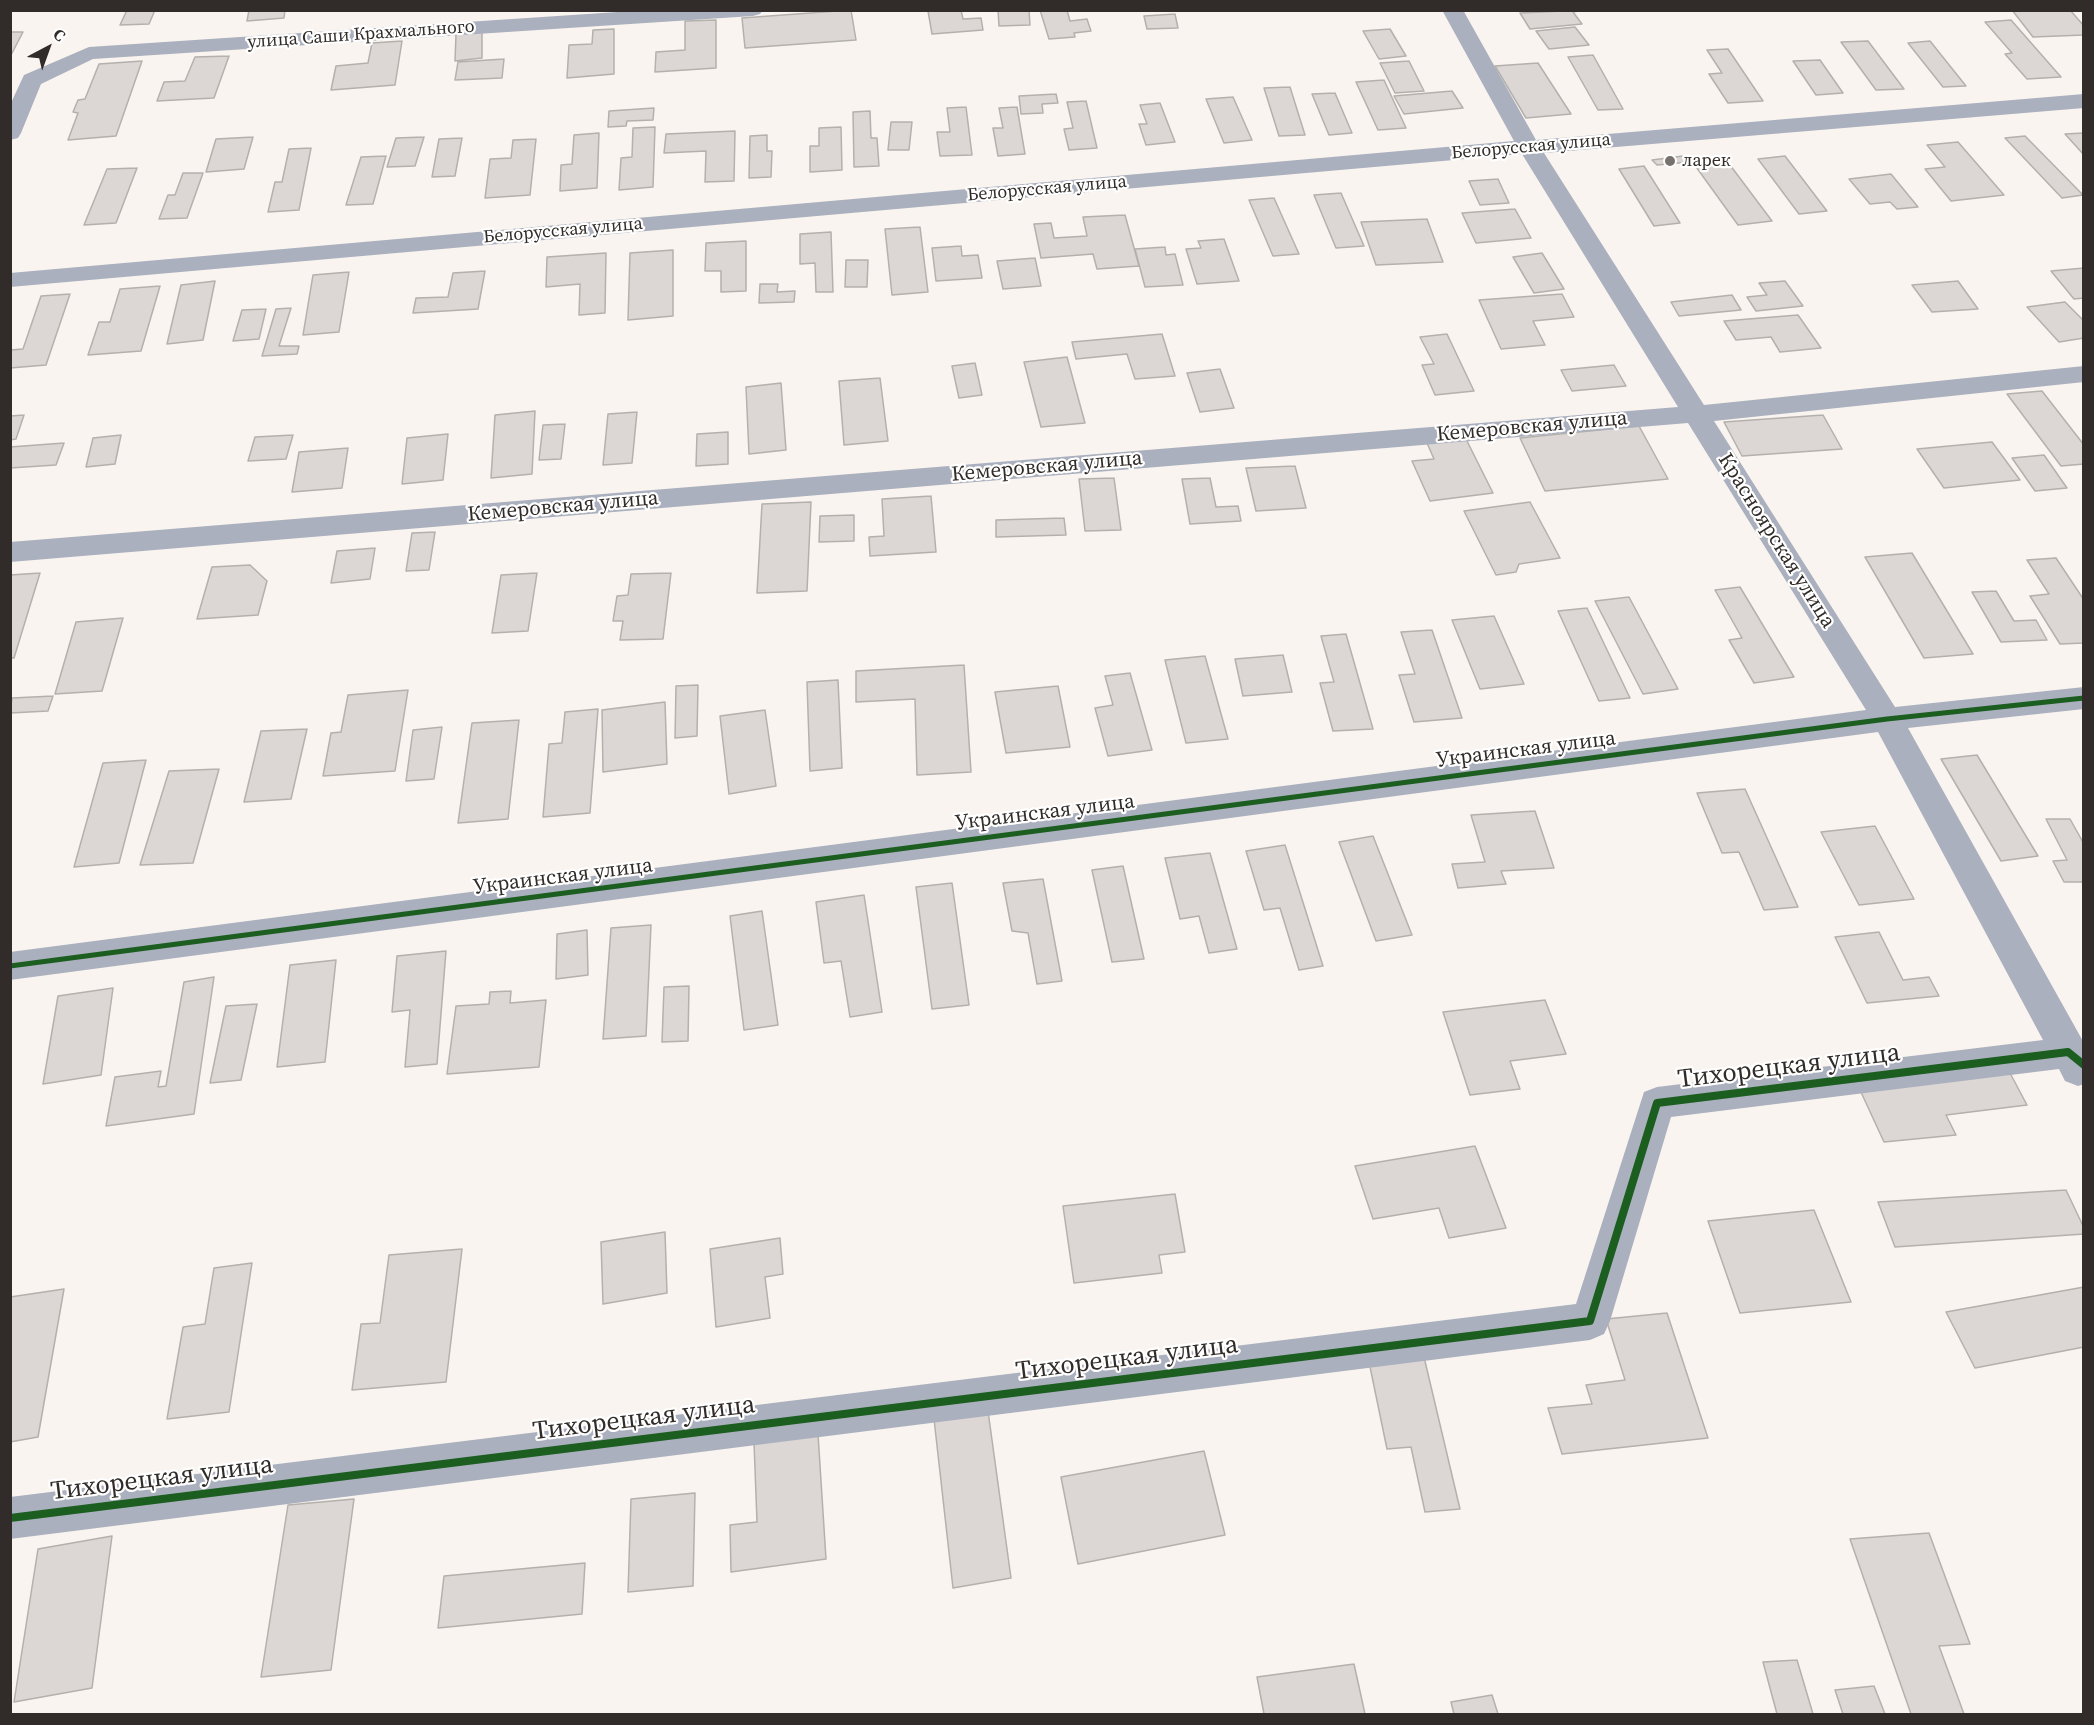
<!DOCTYPE html>
<html>
<head>
<meta charset="utf-8">
<style>
  body { margin:0 }
  #map { position:relative; width:2094px; height:1725px; overflow:hidden; background:#f9f4ef; font-family:"Source Serif 4",serif }
  canvas { display:block }
  .frame { position:absolute; inset:0; border:12px solid #312c29; pointer-events:none }
  .north { position:absolute; left:18px; top:18px; width:60px; height:60px; -webkit-text-stroke:4px #fff; paint-order:stroke; rotate:41deg; font-size:16px; font-weight:700; line-height:24px; text-align:center; color:#312c29 }
  .north::after { content:''; display:block; margin:auto; width:21px; height:27px; background:#312c29; clip-path:polygon(50% 0,100% 100%,50% 72%,0 100%) }
</style>
</head>
<body>
<div id="map">
<canvas width="2094" height="1725"></canvas>
<div class="frame"></div>
<div class="north">С</div>
</div>
<script>
const ctx = document.querySelector('canvas').getContext('2d');
ctx.lineJoin = 'round';
function paint(path, color) {
  ctx.fillStyle = color;
  ctx.fill(path, 'evenodd');
}
function shape(rows) {
  const path = new Path2D();
  for (const r of rows) {
    path.moveTo(r[0], r[1]);
    for (let i = 2; i < r.length; i += 2) path.lineTo(r[i], r[i + 1]);
  }
  return path;
}
function strokePath(path, color, width, dash) {
  ctx.strokeStyle = color;
  ctx.lineWidth = width;
  ctx.lineCap = dash ? 'butt' : 'round';
  ctx.setLineDash(dash || []);
  ctx.stroke(path);
}
function drawText(font, color, halo, rows, align = 'center') {
  ctx.font = font + ' "Source Serif 4",serif';
  ctx.lineWidth = 4.5;
  ctx.setLineDash([]);
  ctx.textBaseline = 'middle';
  ctx.strokeStyle = halo;
  ctx.fillStyle = color;
  for (const [text, x, y, turn = 0] of rows) {
    ctx.save();
    ctx.translate(x, y);
    ctx.rotate((+turn || 0) * Math.PI / 180);
    ctx.textAlign = isNaN(turn) ? turn : align;
    if (halo) ctx.strokeText(text, 0, 0);
    ctx.fillText(text, 0, 0);
    ctx.restore();
  }
}
const building = shape([
  [127,10,155,10,149,24,120,25,127,10],
  [249,10,285,10,284,18,247,21,249,10],
  [851,10,856,40,745,48,742,18,851,10],
  [961,10,963,19,981,18,983,30,932,34,928,11,961,10],
  [998,10,1029,10,1030,25,999,26,998,10],
  [1040,10,1067,10,1070,21,1087,19,1091,31,1074,33,1075,37,1049,39,1040,10],
  [1585,10,1573,12,1582,24,1530,29,1520,13,1585,10],
  [2012,10,2070,10,2084,26,2084,35,2033,37,2012,10],
  [1175,14,1178,28,1147,29,1144,16,1175,14],
  [716,20,716,68,655,72,656,52,685,50,685,21,716,20],
  [2011,20,2061,77,2027,79,2005,54,2012,53,1985,22,2011,20],
  [1575,27,1589,45,1549,49,1536,31,1575,27],
  [614,29,614,74,567,78,569,45,592,44,593,30,614,29],
  [1390,29,1406,56,1379,59,1363,31,1390,29],
  [10,32,23,32,10,57,10,32],
  [482,32,482,58,455,61,456,34,482,32],
  [402,41,395,85,331,90,336,66,368,63,372,43,402,41],
  [1868,41,1904,89,1876,90,1841,42,1868,41],
  [1930,41,1966,86,1943,87,1908,43,1930,41],
  [1728,49,1763,101,1728,103,1709,74,1722,73,1707,50,1728,49],
  [1593,55,1623,109,1598,110,1568,57,1593,55],
  [229,56,214,98,157,101,164,82,185,81,195,57,229,56],
  [504,59,502,78,455,80,458,62,504,59],
  [1820,60,1843,93,1816,95,1793,61,1820,60],
  [142,61,116,136,68,140,78,113,73,112,78,100,85,99,99,64,142,61],
  [1409,61,1424,91,1395,93,1380,63,1409,61],
  [1538,63,1571,114,1526,118,1495,66,1538,63],
  [1384,80,1406,128,1378,130,1356,82,1384,80],
  [1290,87,1305,135,1279,136,1264,88,1290,87],
  [1452,91,1463,108,1404,114,1394,96,1452,91],
  [1335,93,1352,133,1329,135,1312,94,1335,93],
  [1056,94,1058,103,1042,104,1043,113,1021,114,1019,96,1056,94],
  [1233,97,1252,140,1224,143,1206,99,1233,97],
  [1086,101,1097,148,1069,150,1064,129,1073,128,1067,102,1086,101],
  [1160,103,1175,142,1146,145,1139,124,1147,124,1140,105,1160,103],
  [966,107,972,155,940,156,937,132,950,132,947,108,966,107],
  [1017,107,1025,154,998,156,993,128,1003,128,999,108,1017,107],
  [654,108,653,120,627,121,626,126,608,127,609,111,654,108],
  [870,111,871,138,877,138,879,166,854,167,853,112,870,111],
  [891,122,912,122,909,150,888,150,891,122],
  [655,127,653,187,619,190,621,158,632,157,633,128,655,127],
  [841,127,842,170,810,172,810,146,819,146,819,128,841,127],
  [735,131,734,181,705,182,706,151,664,153,666,134,735,131],
  [599,133,597,188,560,191,561,165,572,164,574,135,599,133],
  [2084,133,2084,155,2065,134,2084,133],
  [767,135,767,151,772,151,771,177,749,178,750,136,767,135],
  [2025,136,2083,195,2062,198,2005,138,2025,136],
  [253,137,244,169,206,172,216,139,253,137],
  [424,137,415,166,387,167,396,138,424,137],
  [462,138,455,176,432,177,439,139,462,138],
  [536,139,530,195,485,198,490,159,511,158,513,140,536,139],
  [1958,142,2004,195,1951,201,1925,169,1945,167,1927,145,1958,142],
  [311,148,299,210,268,212,275,182,282,182,289,149,311,148],
  [386,156,373,204,346,205,361,157,386,156],
  [1683,156,1689,162,1657,165,1652,160,1683,156],
  [1785,156,1827,211,1799,214,1758,159,1785,156],
  [1727,161,1772,221,1738,225,1694,164,1727,161],
  [1644,166,1680,223,1654,226,1619,169,1644,166],
  [137,168,116,223,84,225,107,169,137,168],
  [183,173,203,173,187,218,159,219,168,195,175,195,183,173],
  [1891,174,1918,207,1897,209,1890,202,1870,204,1849,179,1891,174],
  [1498,179,1509,203,1480,205,1469,181,1498,179],
  [1341,193,1364,246,1336,248,1314,195,1341,193],
  [1274,198,1299,254,1273,256,1249,200,1274,198],
  [1515,209,1531,238,1476,243,1462,213,1515,209],
  [1125,215,1139,266,1097,269,1093,254,1041,258,1034,224,1051,223,1054,238,1087,236,1083,217,1125,215],
  [1427,219,1443,262,1376,265,1361,222,1427,219],
  [920,227,928,292,892,295,885,229,920,227],
  [831,232,833,292,816,292,815,263,800,264,800,234,831,232],
  [1224,239,1239,281,1197,284,1186,249,1201,248,1198,241,1224,239],
  [746,241,746,291,721,292,721,271,705,271,706,243,746,241],
  [961,246,962,256,978,255,982,278,936,281,932,248,961,246],
  [1165,247,1166,255,1175,254,1183,285,1145,287,1135,249,1165,247],
  [673,250,673,316,628,320,630,253,673,250],
  [606,253,605,313,579,315,580,284,546,287,547,257,606,253],
  [1542,253,1564,289,1534,293,1513,257,1542,253],
  [1035,258,1041,286,1003,289,997,261,1035,258],
  [846,260,868,260,867,287,845,287,846,260],
  [2084,268,2084,298,2074,299,2051,271,2084,268],
  [485,271,478,309,413,313,416,298,448,297,453,273,485,271],
  [349,272,339,332,303,335,313,275,349,272],
  [215,281,203,340,167,344,181,285,215,281],
  [1785,281,1803,306,1756,311,1747,297,1767,295,1759,283,1785,281],
  [1958,281,1978,309,1932,312,1912,285,1958,281],
  [760,284,778,284,777,292,795,291,794,302,759,303,760,284],
  [160,286,141,351,88,355,99,322,110,322,120,289,160,286],
  [70,294,46,365,10,368,10,350,23,349,41,296,70,294],
  [1562,294,1574,317,1533,321,1545,345,1501,349,1479,300,1562,294],
  [1732,295,1741,310,1679,316,1671,302,1732,295],
  [2065,302,2084,321,2084,338,2059,342,2027,307,2065,302],
  [291,308,279,346,299,346,297,354,262,356,276,309,291,308],
  [266,309,259,339,233,341,242,310,266,309],
  [1798,315,1821,348,1780,352,1771,337,1736,340,1724,321,1798,315],
  [1162,334,1175,376,1135,379,1127,354,1076,359,1072,342,1162,334],
  [1447,334,1474,391,1435,395,1422,365,1434,364,1420,337,1447,334],
  [1067,357,1085,423,1041,427,1024,362,1067,357],
  [975,363,982,395,959,398,952,366,975,363],
  [1614,365,1626,386,1572,391,1561,370,1614,365],
  [1220,369,1234,408,1200,412,1187,373,1220,369],
  [880,378,888,441,844,445,839,381,880,378],
  [781,383,786,450,749,454,746,387,781,383],
  [2042,391,2084,445,2084,464,2061,466,2007,394,2042,391],
  [535,411,532,474,491,478,495,415,535,411],
  [637,412,632,463,603,465,608,414,637,412],
  [24,415,16,439,10,440,10,416,24,415],
  [1823,415,1842,449,1742,456,1724,422,1823,415],
  [565,424,561,459,539,460,543,425,565,424],
  [1639,426,1668,479,1545,491,1520,438,1639,426],
  [728,432,728,464,696,466,697,434,728,432],
  [448,434,443,480,402,484,407,438,448,434],
  [121,435,115,464,86,467,93,438,121,435],
  [293,435,286,459,248,461,255,437,293,435],
  [1466,439,1493,493,1430,501,1412,461,1434,459,1427,443,1466,439],
  [1992,442,2020,480,1944,488,1917,449,1992,442],
  [64,443,56,465,10,468,10,447,64,443],
  [348,448,342,488,292,492,299,452,348,448],
  [2044,455,2067,488,2035,491,2012,458,2044,455],
  [1295,466,1306,508,1256,511,1246,468,1295,466],
  [1114,478,1121,530,1085,531,1079,479,1114,478],
  [1210,478,1216,507,1238,506,1241,521,1190,524,1182,479,1210,478],
  [931,496,936,552,870,556,869,537,884,536,882,499,931,496],
  [811,502,807,591,757,593,762,504,811,502],
  [1530,502,1560,558,1519,564,1516,572,1496,575,1464,511,1530,502],
  [854,515,854,541,819,542,820,516,854,515],
  [1064,518,1066,535,996,537,996,520,1064,518],
  [435,532,429,570,406,571,412,533,435,532],
  [375,548,370,579,331,583,337,551,375,548],
  [1912,553,1973,654,1924,658,1865,557,1912,553],
  [2056,558,2084,600,2084,643,2060,644,2030,596,2049,594,2027,560,2056,558],
  [250,565,267,581,258,615,197,619,212,567,250,565],
  [40,573,14,658,10,658,10,575,40,573],
  [537,573,528,631,492,633,501,575,537,573],
  [671,573,663,639,620,640,623,621,613,621,617,596,628,595,631,574,671,573],
  [1740,587,1794,677,1754,683,1729,640,1742,638,1715,590,1740,587],
  [1996,591,2014,621,2036,620,2047,640,2001,642,1972,592,1996,591],
  [1629,597,1678,689,1643,694,1595,601,1629,597],
  [1587,608,1630,698,1599,701,1558,611,1587,608],
  [1494,616,1524,684,1480,689,1452,620,1494,616],
  [123,618,102,691,55,694,76,622,123,618],
  [1432,630,1462,718,1414,722,1399,675,1415,674,1401,632,1432,630],
  [1346,634,1373,729,1333,731,1320,683,1334,682,1321,636,1346,634],
  [1283,655,1292,692,1243,696,1235,659,1283,655],
  [1205,656,1228,739,1186,743,1165,660,1205,656],
  [964,665,971,772,917,775,915,699,856,702,856,671,964,665],
  [1130,673,1152,750,1108,756,1095,708,1113,705,1105,676,1130,673],
  [838,680,842,768,810,771,807,682,838,680],
  [698,685,697,736,675,738,676,686,698,685],
  [1058,686,1070,747,1006,753,995,692,1058,686],
  [408,690,395,771,323,776,331,733,341,732,348,695,408,690],
  [53,696,48,711,10,713,12,698,53,696],
  [665,702,667,764,603,772,602,710,665,702],
  [598,709,590,813,543,817,549,744,562,743,565,712,598,709],
  [765,710,776,786,729,794,720,716,765,710],
  [519,720,508,819,458,823,472,723,519,720],
  [442,727,434,779,406,781,413,730,442,727],
  [307,729,291,799,244,802,261,731,307,729],
  [1977,755,2038,856,2001,861,1941,759,1977,755],
  [146,760,119,863,74,867,103,763,146,760],
  [219,769,193,863,140,865,169,771,219,769],
  [1745,789,1798,907,1764,910,1739,852,1722,853,1697,793,1745,789],
  [1535,811,1554,868,1501,871,1506,884,1458,888,1452,864,1485,862,1471,815,1535,811],
  [2046,819,2070,819,2084,844,2084,882,2064,882,2053,861,2067,860,2046,819],
  [1875,826,1914,899,1859,905,1821,832,1875,826],
  [1373,836,1412,935,1376,941,1339,842,1373,836],
  [1285,845,1323,966,1299,970,1280,908,1264,910,1246,851,1285,845],
  [1210,853,1237,949,1209,953,1199,916,1180,919,1165,858,1210,853],
  [1123,866,1144,959,1112,962,1092,870,1123,866],
  [1043,879,1062,981,1037,984,1028,933,1012,931,1003,883,1043,879],
  [952,883,969,1005,932,1009,916,887,952,883],
  [864,895,882,1012,850,1017,841,961,824,963,816,902,864,895],
  [762,911,778,1025,744,1030,730,916,762,911],
  [651,925,646,1036,603,1039,611,928,651,925],
  [587,930,588,975,556,979,557,934,587,930],
  [1879,932,1903,980,1929,977,1939,996,1867,1003,1835,937,1879,932],
  [446,951,437,1064,405,1067,410,1010,392,1012,397,956,446,951],
  [336,960,325,1062,277,1067,290,965,336,960],
  [214,977,194,1114,106,1126,115,1077,161,1071,158,1087,166,1086,184,982,214,977],
  [689,986,688,1041,662,1042,664,987,689,986],
  [113,988,101,1075,43,1084,58,996,113,988],
  [511,991,510,1003,546,1000,539,1067,447,1074,456,1006,489,1004,490,992,511,991],
  [1545,1000,1566,1054,1510,1061,1520,1089,1470,1095,1443,1012,1545,1000],
  [257,1004,241,1080,210,1083,226,1006,257,1004],
  [2010,1073,2027,1105,1946,1115,1956,1135,1884,1142,1860,1090,2010,1073],
  [1475,1146,1506,1228,1449,1238,1439,1208,1373,1219,1355,1166,1475,1146],
  [2066,1190,2084,1228,2084,1234,1895,1247,1878,1202,2066,1190],
  [1175,1194,1185,1252,1159,1255,1162,1273,1074,1283,1063,1206,1175,1194],
  [1814,1210,1851,1302,1740,1313,1708,1221,1814,1210],
  [665,1232,667,1293,603,1304,601,1242,665,1232],
  [780,1238,783,1274,765,1277,770,1318,716,1327,710,1249,780,1238],
  [462,1249,446,1382,352,1390,361,1324,380,1323,389,1255,462,1249],
  [252,1263,229,1412,167,1419,183,1327,205,1324,214,1268,252,1263],
  [2084,1287,2084,1347,1975,1368,1946,1312,2084,1287],
  [64,1289,38,1437,10,1442,10,1297,64,1289],
  [1667,1313,1708,1438,1562,1454,1548,1408,1592,1404,1586,1385,1625,1380,1606,1319,1667,1313],
  [1424,1357,1460,1509,1425,1512,1411,1447,1387,1449,1369,1362,1424,1357],
  [988,1411,1011,1578,953,1588,934,1419,988,1411],
  [818,1434,826,1559,731,1572,730,1525,757,1522,754,1442,818,1434],
  [1204,1451,1225,1535,1078,1564,1061,1477,1204,1451],
  [695,1493,693,1586,628,1592,631,1499,695,1493],
  [354,1499,331,1670,261,1677,288,1505,354,1499],
  [1929,1533,1970,1644,1939,1646,1964,1714,1911,1714,1850,1539,1929,1533],
  [112,1536,92,1688,14,1702,38,1549,112,1536],
  [585,1563,582,1614,438,1628,444,1576,585,1563],
  [1797,1660,1813,1714,1777,1714,1763,1662,1797,1660],
  [1354,1664,1365,1714,1264,1714,1257,1677,1354,1664],
  [1874,1686,1885,1714,1843,1714,1835,1690,1874,1686],
  [1492,1695,1498,1714,1454,1714,1451,1702,1492,1695]
]);
paint(building, '#dcd7d4');
strokePath(building, '#b4b0ac', 1.5);
paint(shape([
  [648,10,763,10,760,14,753,16,93,59,41,84,21,133,18,138,10,140,10,105,24,75,89,47,648,10],
  [1442,10,1463,10,1536,140,2084,94,2084,108,1544,153,1704,405,2084,366,2084,382,1714,421,1895,707,2084,687,2084,709,1908,728,2084,1043,2084,1084,2078,1086,2065,1081,2059,1069,1671,1117,1610,1321,1604,1334,1590,1340,10,1539,10,1497,1576,1304,1644,1092,1657,1087,2043,1040,1878,732,10,980,10,952,1866,710,1688,423,10,562,10,542,1678,407,1522,154,10,287,10,273,1514,141,1442,10]
]), '#abb0be');
strokePath(shape([
  [10,966,1887,719,2084,698]
]), '#1b5e20', 5);
strokePath(shape([
  [10,1518,1590,1321,1657,1103,2068,1052,2084,1065]
]), '#1b5e20', 8);
for (const [x, y, r, color] of [
  [1670,161,6,"#77726e"]
]) {
  const dot = new Path2D();
  dot.arc(x, y, r, 0, 2 * Math.PI);
  ctx.fillStyle = color;
  ctx.fill(dot);
  strokePath(dot, '#fff', 2);
}
drawText('18px', '#312c29', '#fff', [
  ["улица Саши Крахмального",361,35,-4],
  ["Белорусская улица",1531,147,-5],
  ["Белорусская улица",1047,189,-5],
  ["Белорусская улица",563,231,-5]
]);
drawText('18px', '#312c29', '#fff', [
  ["ларек",1682,161]
], 'left');
drawText('21px', '#312c29', '#fff', [
  ["Кемеровская улица",1532,427,-5],
  ["Кемеровская улица",1047,467,-5],
  ["Кемеровская улица",563,507,-5],
  ["Красноярская улица",1776,541,58],
  ["Украинская улица",1526,750,-7],
  ["Украинская улица",1045,813,-7],
  ["Украинская улица",563,877,-7]
]);
drawText('26px', '#312c29', '#fff', [
  ["Тихорецкая улица",1789,1067,-7],
  ["Тихорецкая улица",1127,1359,-7],
  ["Тихорецкая улица",644,1419,-7],
  ["Тихорецкая улица",162,1479,-7]
]);
</script>
</body>
</html>
